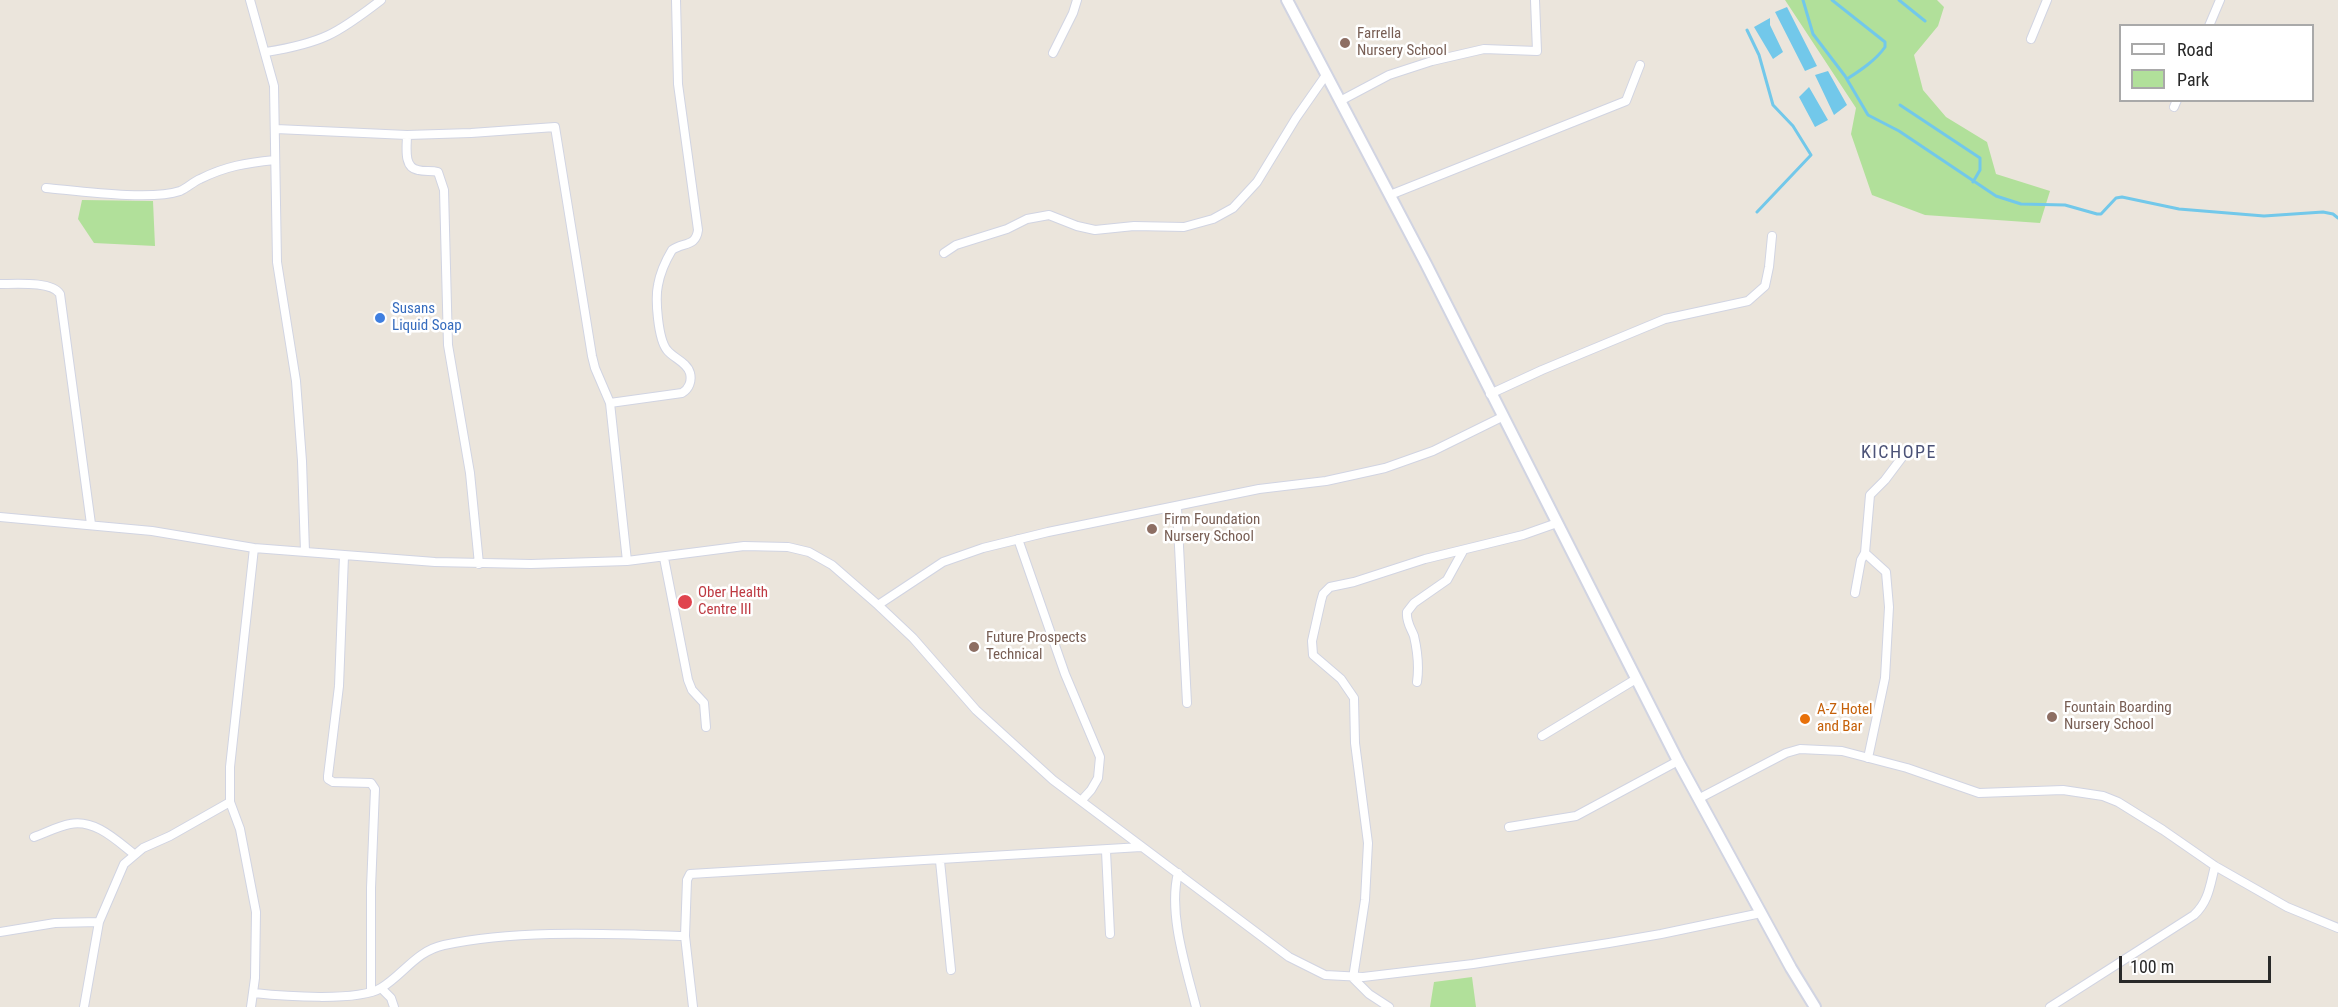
<!DOCTYPE html>
<style>
body{margin:0}
#map{position:relative;width:2338px;height:1007px;overflow:hidden;background:#ebe5dc;font-family:"Roboto Condensed",sans-serif}
canvas{display:block}
.legend{position:absolute;left:2119px;top:24px;width:195px;height:78px;box-sizing:border-box;background:#fff;border:2px solid #a9a9a9;margin:0;padding:8px 10px;list-style:none;font-size:18px;color:#292929}
.legend li{display:flex;align-items:center;gap:12px;height:30px}
.legend b{width:30px;border:2px solid #a9a9a9}
.scale{position:absolute;left:2119px;top:956px;width:152px;height:27px;box-sizing:border-box;border:3px solid #292929;border-top:0;padding-left:8px;font-size:18px;line-height:21px;white-space:nowrap;color:#292929;-webkit-text-stroke:4px #fff;paint-order:stroke}
</style>
<div id="map">
<canvas width="2338" height="1007"></canvas>
<ul class="legend">
<li><b style="height:8px;background:#fff"></b>Road</li>
<li><b style="height:16px;background:#b1e09a"></b>Park</li>
</ul>
<div class="scale">100 m</div>
</div>
<script>
const ctx = document.querySelector('canvas').getContext('2d');
ctx.lineJoin = 'round';
function paint(path, color) { ctx.fillStyle = color; ctx.fill(path, 'evenodd'); }
function strokePath(path, color, width, dash) { ctx.strokeStyle = color; ctx.lineWidth = width; ctx.lineCap = dash ? 'butt' : 'round'; ctx.setLineDash(dash || []); ctx.stroke(path); }
function label(font, color, halo, rows, align = 'center') {
  ctx.font = font + ' "Roboto Condensed",sans-serif'; ctx.lineWidth = 5; ctx.setLineDash([]); ctx.textBaseline = 'middle'; ctx.strokeStyle = halo; ctx.fillStyle = color; for (const [text, x, y, turn = 0] of rows) {
    ctx.save(); ctx.translate(x, y); ctx.rotate((+turn || 0) * Math.PI / 180); ctx.textAlign = isNaN(turn) ? turn : align; if (halo) ctx.strokeText(text, 0, 0); ctx.fillText(text, 0, 0); ctx.restore();
  }
}
const green = new Path2D(`
 M 1785,0 L 1937,0 L 1944,7 L 1938,26 L 1914,55 L 1923,90 L 1946,117 L 1987,142 L 1996,174 L 2050,191 L 2040,223 L 1925,215 L 1872,195 L 1851,134 L 1856,108 Z
 M 82,200 L 153,201 L 155,246 L 94,243 L 78,219 Z
 M 1472,977 L 1476,1007 L 1430,1007 L 1434,982 Z`);
const water = new Path2D(`
 M 1787,7 L 1817,66 L 1805,71 L 1775,12 Z
 M 1770,18 L 1770,25 L 1783,52 L 1773,59 L 1754,27 Z
 M 1828,71 L 1847,105 L 1834,115 L 1815,75 Z
 M 1809,87 L 1828,120 L 1815,127 L 1799,97 Z`);
const stream = new Path2D(`
 M 1803,0 L 1813,34 L 1845,76 L 1868,115 L 1899,131 L 1996,196 L 2021,204 L 2065,205 L 2097,214 L 2101,214 L 2116,198 L 2122,197 L 2179,209 L 2264,216 L 2323,212 L 2333,214 L 2338,218
 M 1832,0 L 1885,42 L 1885,47 C 1876,60 1861,70 1847,79
 M 1899,0 L 1925,21
 M 1747,30 L 1759,55 L 1773,105 L 1793,126 L 1811,155 L 1757,212
 M 1900,105 L 1980,158 L 1980,170 L 1973,182`);
const street = new Path2D(`
 M 250,0 L 274,86 L 277,262 L 296,381 L 302,461 L 305,552
 M 2209,26 L 2220,0
 M 2031,39 L 2047,0
 M 266,52 C 322,43 337,34 381,0
 M 1053,53 L 1073,13 L 1077,0
 M 1340,101 L 1389,75 L 1432,61 L 1484,49 L 1537,51 L 1535,0
 M 2174,107 L 2177,100
 M 276,129 L 407,135 L 471,133 L 555,127 L 592,356 L 595,368 L 610,403 L 627,561
 M 407,135 C 407,146 403,168 418,170 C 425,172 431,170 438,172 L 444,190 L 448,345 L 470,473 L 479,564
 M 46,188 C 79,191 151,201 180,191 C 187,188 193,182 200,179 C 226,166 246,163 275,160
 M 1390,195 L 1626,101 L 1640,65
 M 944,253 L 956,245 L 1007,229 L 1027,219 L 1049,215 L 1077,226 L 1095,230 L 1134,226 L 1184,227 L 1213,219 L 1233,208 L 1257,182 L 1296,118 L 1326,75
 M 0,284 C 15,284 52,281 60,294 L 91,524
 M 1490,394 L 1542,370 L 1665,319 L 1748,301 L 1765,286 L 1769,267 L 1772,236
 M 610,403 L 682,393 C 689,389 692,381 690,373 C 687,362 673,358 667,350 C 658,339 655,299 658,285 C 660,274 666,260 672,250 C 683,242 696,247 698,230 L 678,84 L 676,0
 M 1177,507 L 1187,703
 M 0,517 L 152,531 L 254,548 L 435,562 L 531,564 L 627,561 L 744,546 L 788,547 L 809,552 L 832,565 L 878,605 L 913,638 L 976,710 L 1053,780 L 1289,957 L 1325,975 L 1363,977 L 1473,964 L 1609,943 L 1661,934 L 1761,913
 M 1018,539 L 1065,674 L 1100,757 L 1098,778 L 1091,790 L 1081,801
 M 1865,553 L 1886,572 L 1889,607 L 1885,678 L 1868,758
 M 344,556 L 339,686 L 328,776 L 328,779 L 333,782 L 371,783 L 375,789 L 371,888 L 371,991
 M 664,558 L 688,680 L 692,690 L 704,703 L 706,727
 M 1855,593 L 1861,560 L 1865,553 L 1870,495 L 1885,480 L 1903,456
 M 878,605 L 943,562 L 983,548 L 1048,532 L 1259,489 L 1326,481 L 1385,468 L 1433,451 L 1502,417
 M 1417,682 C 1419,668 1417,649 1414,636 C 1411,628 1406,622 1407,612 L 1414,603 L 1447,580 L 1463,551
 M 1542,736 L 1636,679
 M 1698,799 L 1786,753 L 1800,749 L 1842,751 L 1907,768 L 1979,793 L 2063,790 L 2103,796 L 2118,802 L 2163,830 L 2215,866 L 2287,907 L 2338,928
 M 1509,827 L 1576,816 L 1678,761
 M 34,837 C 46,833 58,826 70,824 C 95,819 116,840 134,854
 M 1106,851 L 1110,934
 M 940,861 L 951,970
 M 1178,873 C 1168,914 1186,967 1196,1007
 M 0,932 L 55,923 L 99,922
 M 381,988 L 391,998 L 394,1007
 M 254,993 C 282,996 358,1002 381,988 C 404,974 416,951 444,945 C 520,929 608,934 685,936
 M 84,1007 L 99,922 L 124,864 L 143,848 L 170,836 L 230,802
 M 251,1007 L 255,978 L 256,912 L 240,829 L 230,802 L 230,767 L 254,548
 M 693,1007 L 685,936 L 687,880 L 690,874 L 1141,847
 M 1389,1007 L 1369,994 L 1353,978 L 1365,900 L 1368,843 L 1355,743 L 1354,698 L 1341,679 L 1313,655 L 1312,641 L 1321,601 L 1323,594 L 1330,587 L 1354,582 L 1425,559 L 1523,535 L 1557,523
 M 2050,1007 L 2194,915 C 2209,901 2210,885 2215,866`);
const secondary = new Path2D(`
 M 1287,0 L 1426,264 L 1678,761 L 1791,968 L 1815,1007`);
const markers = [
 [1345,43,6,"#8d6e63"],
 [380,318,6,"#3f7fe0"],
 [1152,529,6,"#8d6e63"],
 [685,602,8,"#e0444e"],
 [974,647,6,"#8d6e63"],
 [2052,717,6,"#8d6e63"],
 [1805,719,6,"#e8710a"]
];
const educationNames = [
 ["Farrella",1357,34],
 ["Nursery School",1357,51],
 ["Firm Foundation",1164,520],
 ["Nursery School",1164,537],
 ["Future Prospects",986,638],
 ["Technical",986,655],
 ["Fountain Boarding",2064,708],
 ["Nursery School",2064,725]
];
const shopNames = [
 ["Susans",392,309],
 ["Liquid Soap",392,326]
];
const healthNames = [
 ["Ober Health",698,593],
 ["Centre III",698,610]
];
const foodNames = [
 ["A-Z Hotel",1817,710],
 ["and Bar",1817,727]
];
const quarterNames = [
 ["KICHOPE",1899,453]
];
paint(green, '#b1e09a');
paint(water, '#72c8ea');
strokePath(stream, '#72c8ea', 3);
strokePath(street, '#d1d4e2', 10);
strokePath(secondary, '#d1d4e2', 14);
strokePath(street, '#fff', 8);
strokePath(secondary, '#fff', 10);
for (const [x, y, r, color] of markers) { const dot = new Path2D(); dot.arc(x, y, r, 0, 2 * Math.PI); ctx.fillStyle = color; ctx.fill(dot); strokePath(dot, '#fff', 2); }
label('15px', '#785e54', '#fff', educationNames, 'left');
label('15px', '#366cbe', '#fff', shopNames, 'left');
label('15px', '#be3a42', '#fff', healthNames, 'left');
label('15px', '#c56008', '#fff', foodNames, 'left');
ctx.letterSpacing = '1.5px';
label('18px', '#4c5378', '#fff', quarterNames);
ctx.letterSpacing = '0px';
</script>
